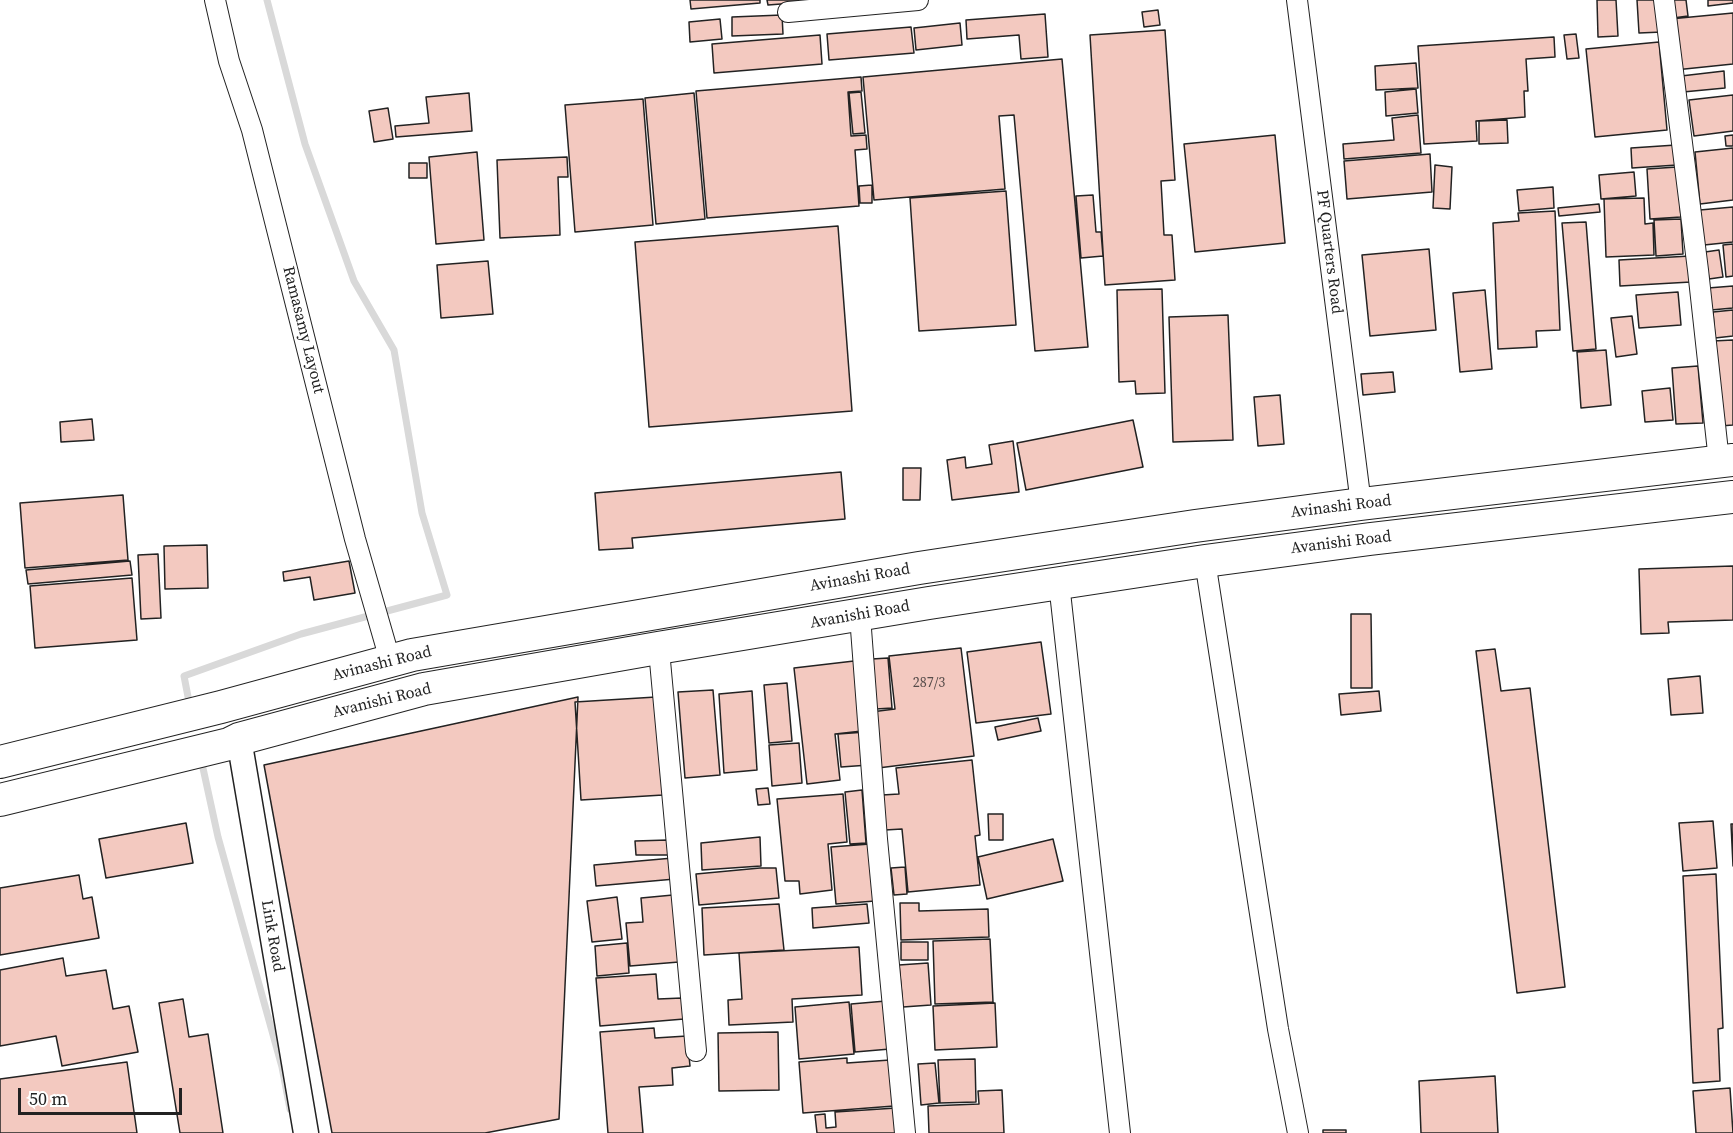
<!DOCTYPE html>
<style>
body{margin:0}
#map{position:relative;width:1733px;height:1133px;overflow:hidden;background:#fff;font-family:"Source Serif 4",serif}
canvas{display:block}
.scale{position:absolute;left:18px;top:1088px;width:164px;height:27px;box-sizing:border-box;border:3px solid #222;border-top:0;padding-left:8px;font-size:18px;line-height:21px;white-space:nowrap;color:#222;-webkit-text-stroke:4px #fff;paint-order:stroke}
</style>
<div id="map">
<canvas width="1733" height="1133"></canvas>
<div class="scale">50 m</div>
</div>
<script>
const ctx = document.querySelector('canvas').getContext('2d');
ctx.lineJoin = 'round';
function strokePath(path, color, width, dash) { ctx.strokeStyle = color; ctx.lineWidth = width; ctx.lineCap = dash ? 'butt' : 'round'; ctx.setLineDash(dash || []); ctx.stroke(path); }
function paint(path, color) { ctx.fillStyle = color; ctx.fill(path, 'evenodd'); }
function label(font, color, halo, rows, align = 'center') {
  ctx.font = font + ' "Source Serif 4",serif'; ctx.lineWidth = 4.5; ctx.setLineDash([]); ctx.textBaseline = 'middle'; ctx.strokeStyle = halo; ctx.fillStyle = color; for (const [text, x, y, turn = 0] of rows) {
    ctx.save(); ctx.translate(x, y); ctx.rotate((+turn || 0) * Math.PI / 180); ctx.textAlign = isNaN(turn) ? turn : align; if (halo) ctx.strokeText(text, 0, 0); ctx.fillText(text, 0, 0); ctx.restore();
  }
}
const stream = new Path2D(`
 M 190,707 L 184,676 L 301,634 L 447,595 L 422,513 L 394,350 L 354,281 L 305,144 L 267,0
 M 201,759 L 218,837 L 282,1067 L 290,1109`);
const building = new Path2D(`
 M 690,0 L 760,0 L 760,3 L 691,9 Z
 M 767,0 L 807,0 L 807,2 L 768,5 Z
 M 1597,0 L 1616,0 L 1618,36 L 1598,37 Z
 M 1637,0 L 1659,0 L 1662,32 L 1639,33 Z
 M 1671,0 L 1686,0 L 1688,16 L 1673,18 Z
 M 1708,0 L 1733,0 L 1733,3 L 1708,6 Z
 M 1158,10 L 1160,25 L 1144,27 L 1142,12 Z
 M 1733,13 L 1733,64 L 1675,70 L 1670,19 Z
 M 1045,14 L 1048,57 L 1021,59 L 1019,35 L 967,39 L 966,20 Z
 M 782,15 L 783,34 L 732,36 L 732,17 Z
 M 720,19 L 722,39 L 690,42 L 689,22 Z
 M 960,23 L 962,45 L 916,50 L 914,28 Z
 M 911,27 L 914,53 L 829,60 L 827,34 Z
 M 1165,30 L 1175,180 L 1161,181 L 1164,235 L 1172,235 L 1175,280 L 1105,285 L 1090,35 Z
 M 1576,34 L 1579,58 L 1567,59 L 1564,35 Z
 M 820,35 L 822,64 L 714,73 L 712,44 Z
 M 1554,37 L 1555,57 L 1526,59 L 1528,91 L 1524,91 L 1525,117 L 1476,121 L 1477,141 L 1424,144 L 1418,46 Z
 M 1659,42 L 1667,130 L 1595,137 L 1586,49 Z
 M 1062,59 L 1088,347 L 1035,351 L 1014,115 L 999,116 L 1005,189 L 874,200 L 863,77 Z
 M 1416,63 L 1418,88 L 1376,90 L 1375,66 Z
 M 1724,71 L 1725,88 L 1683,92 L 1681,76 Z
 M 861,77 L 862,91 L 848,92 L 851,136 L 866,135 L 867,149 L 855,150 L 859,206 L 707,218 L 696,91 Z
 M 1416,89 L 1418,113 L 1386,116 L 1385,92 Z
 M 861,92 L 865,133 L 853,134 L 849,93 Z
 M 469,93 L 472,131 L 396,137 L 395,126 L 429,123 L 426,97 Z
 M 694,93 L 705,219 L 656,224 L 645,98 Z
 M 1733,95 L 1733,131 L 1694,136 L 1689,100 Z
 M 643,99 L 653,225 L 575,232 L 565,105 Z
 M 388,108 L 393,139 L 374,142 L 369,111 Z
 M 1418,115 L 1421,153 L 1344,159 L 1343,144 L 1394,140 L 1392,118 Z
 M 1507,120 L 1508,143 L 1479,144 L 1479,121 Z
 M 1275,135 L 1285,243 L 1195,252 L 1184,144 Z
 M 1733,135 L 1733,146 L 1726,146 L 1725,136 Z
 M 1676,145 L 1677,165 L 1632,168 L 1631,148 Z
 M 1733,148 L 1733,200 L 1700,204 L 1695,152 Z
 M 477,152 L 484,240 L 436,244 L 429,157 Z
 M 1430,154 L 1432,192 L 1347,199 L 1344,161 Z
 M 567,157 L 568,177 L 558,177 L 560,235 L 500,238 L 497,160 Z
 M 409,163 L 427,163 L 427,178 L 409,178 Z
 M 1435,165 L 1452,167 L 1450,209 L 1433,208 Z
 M 1677,167 L 1681,217 L 1650,219 L 1647,169 Z
 M 1634,172 L 1636,196 L 1601,199 L 1599,175 Z
 M 872,185 L 872,203 L 860,203 L 859,186 Z
 M 1553,187 L 1554,208 L 1519,211 L 1517,190 Z
 M 1006,191 L 1016,325 L 919,331 L 910,198 Z
 M 1093,195 L 1096,232 L 1101,232 L 1103,256 L 1081,258 L 1076,196 Z
 M 1644,198 L 1645,224 L 1653,223 L 1654,255 L 1606,257 L 1604,199 Z
 M 1599,204 L 1600,212 L 1559,216 L 1558,208 Z
 M 1733,207 L 1733,242 L 1704,245 L 1700,210 Z
 M 1555,211 L 1560,330 L 1536,331 L 1537,347 L 1498,349 L 1493,223 L 1519,221 L 1518,213 Z
 M 1681,219 L 1683,254 L 1656,256 L 1654,220 Z
 M 1586,222 L 1596,349 L 1573,351 L 1562,223 Z
 M 838,226 L 852,411 L 649,427 L 635,242 Z
 M 1733,244 L 1733,276 L 1726,277 L 1723,245 Z
 M 1429,249 L 1436,330 L 1370,336 L 1362,255 Z
 M 1719,250 L 1723,277 L 1709,279 L 1705,252 Z
 M 1690,256 L 1691,282 L 1620,286 L 1619,260 Z
 M 488,261 L 493,314 L 441,318 L 437,265 Z
 M 1733,286 L 1733,308 L 1711,310 L 1708,288 Z
 M 1162,289 L 1165,393 L 1136,394 L 1135,381 L 1119,382 L 1117,290 Z
 M 1485,290 L 1492,369 L 1460,372 L 1453,293 Z
 M 1678,292 L 1681,325 L 1639,328 L 1636,295 Z
 M 1733,310 L 1733,336 L 1715,338 L 1713,312 Z
 M 1228,315 L 1233,440 L 1173,442 L 1169,317 Z
 M 1632,316 L 1637,354 L 1616,357 L 1611,318 Z
 M 1733,340 L 1733,425 L 1720,426 L 1713,341 Z
 M 1606,350 L 1611,405 L 1581,408 L 1577,352 Z
 M 1698,366 L 1703,423 L 1676,424 L 1672,368 Z
 M 1393,372 L 1395,392 L 1363,395 L 1361,374 Z
 M 1670,388 L 1673,420 L 1645,422 L 1642,391 Z
 M 1280,395 L 1284,444 L 1258,446 L 1254,397 Z
 M 92,419 L 94,440 L 61,442 L 60,422 Z
 M 1133,420 L 1143,467 L 1026,490 L 1017,443 Z
 M 1013,441 L 1019,492 L 952,500 L 947,460 L 965,457 L 966,468 L 992,464 L 989,445 Z
 M 903,468 L 921,468 L 920,500 L 903,500 Z
 M 841,472 L 845,519 L 632,538 L 633,548 L 599,550 L 595,493 Z
 M 123,495 L 128,560 L 25,568 L 20,503 Z
 M 207,545 L 208,588 L 165,589 L 164,546 Z
 M 158,554 L 161,618 L 141,619 L 138,555 Z
 M 130,561 L 132,575 L 28,584 L 26,570 Z
 M 349,561 L 355,593 L 314,600 L 310,577 L 284,581 L 283,572 Z
 M 1733,566 L 1733,620 L 1668,622 L 1669,633 L 1641,634 L 1639,569 Z
 M 132,578 L 137,640 L 35,648 L 30,586 Z
 M 1351,614 L 1371,614 L 1372,688 L 1351,688 Z
 M 1041,642 L 1051,714 L 976,723 L 967,652 Z
 M 961,648 L 974,756 L 878,768 L 871,712 L 895,709 L 889,656 Z
 M 1495,649 L 1501,691 L 1530,688 L 1565,987 L 1517,993 L 1476,651 Z
 M 888,658 L 892,708 L 876,709 L 872,659 Z
 M 854,661 L 862,731 L 835,734 L 840,780 L 807,784 L 794,668 Z
 M 1700,676 L 1703,713 L 1671,715 L 1668,679 Z
 M 787,683 L 792,741 L 769,743 L 764,685 Z
 M 713,690 L 720,775 L 685,778 L 678,692 Z
 M 752,691 L 757,770 L 724,773 L 719,694 Z
 M 1379,691 L 1381,711 L 1341,715 L 1339,694 Z
 M 578,697 L 559,1119 L 485,1133 L 332,1133 L 264,765 Z
 M 656,697 L 663,795 L 581,800 L 575,702 Z
 M 1038,718 L 1041,731 L 998,740 L 995,727 Z
 M 866,732 L 869,765 L 841,767 L 838,734 Z
 M 799,743 L 802,783 L 772,786 L 769,745 Z
 M 972,760 L 980,835 L 975,836 L 980,885 L 908,892 L 902,829 L 885,830 L 882,795 L 899,794 L 896,768 Z
 M 768,788 L 770,804 L 758,805 L 756,789 Z
 M 862,790 L 866,843 L 850,844 L 845,792 Z
 M 843,794 L 847,842 L 828,844 L 832,890 L 800,894 L 799,881 L 785,881 L 777,799 Z
 M 988,814 L 1003,814 L 1003,840 L 989,840 Z
 M 1713,821 L 1717,868 L 1683,871 L 1679,823 Z
 M 186,823 L 193,863 L 106,878 L 99,839 Z
 M 1731,824 L 1733,824 L 1733,866 Z
 M 760,837 L 761,866 L 702,870 L 701,843 Z
 M 1053,839 L 1063,881 L 987,899 L 978,857 Z
 M 668,840 L 668,855 L 636,855 L 635,841 Z
 M 870,844 L 875,901 L 836,904 L 831,847 Z
 M 673,858 L 675,879 L 596,886 L 594,865 Z
 M 905,867 L 907,894 L 894,895 L 891,868 Z
 M 760,868 L 776,868 L 779,898 L 699,905 L 696,874 Z
 M 1716,874 L 1723,1028 L 1718,1029 L 1720,1081 L 1693,1083 L 1683,876 Z
 M 79,875 L 83,899 L 92,897 L 99,938 L 0,955 L 0,888 Z
 M 673,895 L 679,962 L 630,966 L 626,923 L 643,922 L 641,898 Z
 M 617,897 L 622,939 L 592,942 L 587,901 Z
 M 900,903 L 919,903 L 919,911 L 988,909 L 989,937 L 901,940 Z
 M 779,904 L 784,950 L 704,955 L 702,908 Z
 M 867,904 L 869,923 L 813,928 L 812,908 Z
 M 990,939 L 993,1002 L 935,1004 L 933,941 Z
 M 901,942 L 928,942 L 928,960 L 901,960 Z
 M 627,943 L 629,973 L 597,976 L 595,946 Z
 M 859,947 L 862,995 L 792,999 L 793,1022 L 729,1025 L 728,1000 L 742,999 L 739,953 Z
 M 63,958 L 66,976 L 106,970 L 113,1009 L 129,1006 L 138,1052 L 62,1066 L 56,1036 L 0,1046 L 0,970 Z
 M 928,963 L 931,1005 L 903,1007 L 899,965 Z
 M 656,974 L 658,999 L 682,998 L 684,1019 L 600,1026 L 596,978 Z
 M 183,999 L 189,1037 L 208,1034 L 223,1133 L 180,1133 L 159,1003 Z
 M 886,1001 L 890,1049 L 855,1052 L 851,1004 Z
 M 849,1002 L 854,1054 L 799,1059 L 795,1007 Z
 M 995,1003 L 997,1047 L 935,1050 L 933,1006 Z
 M 654,1028 L 655,1038 L 687,1036 L 690,1066 L 672,1068 L 673,1085 L 639,1087 L 643,1133 L 608,1133 L 600,1032 Z
 M 778,1032 L 779,1090 L 719,1091 L 718,1033 Z
 M 847,1058 L 847,1063 L 890,1060 L 894,1106 L 803,1113 L 799,1062 Z
 M 975,1059 L 976,1102 L 940,1103 L 938,1060 Z
 M 127,1062 L 137,1133 L 0,1133 L 0,1079 Z
 M 935,1063 L 939,1103 L 921,1105 L 918,1064 Z
 M 1495,1076 L 1498,1133 L 1421,1133 L 1419,1081 Z
 M 1730,1088 L 1733,1133 L 1696,1133 L 1693,1091 Z
 M 1002,1090 L 1004,1133 L 929,1133 L 928,1106 L 979,1104 L 978,1091 Z
 M 896,1108 L 898,1133 L 817,1133 L 815,1115 L 825,1114 L 826,1128 L 836,1127 L 835,1112 Z
 M 1323,1130 L 1346,1130 L 1346,1133 L 1323,1133 Z`);
const minor = new Path2D(`
 M 215,0 L 229,61 L 252,130 L 355,539 L 390,660
 M 1297,0 L 1361,504
 M 1664,0 L 1698,270 L 1719,461
 M 788,12 L 918,0
 M 1205,561 L 1278,1029 L 1298,1133
 M 1059,583 L 1120,1133
 M 860,616 L 877,839 L 905,1133
 M 658,648 L 660,661 L 696,1051`);
const tertiary = new Path2D(`
 M 239,739 L 306,1133`);
const primary = new Path2D(`
 M 0,762 L 221,707 L 412,655 L 919,568 L 1195,526 L 1361,504 L 1733,460
 M 0,800 L 229,744 L 239,739 L 424,689 L 658,648 L 929,603 L 1205,561 L 1370,539 L 1733,497`);
const numberNames = [
 ["287/3",929,683]
];
const streetNames = [
 ["PF Quarters Road",1329,252,83],
 ["Ramasamy Layout",303,330,76],
 ["Avinashi Road",1341,507,-7],
 ["Avanishi Road",1341,543,-7],
 ["Avinashi Road",860,578,-10],
 ["Avanishi Road",860,615,-10],
 ["Avinashi Road",382,664,-14],
 ["Avanishi Road",382,701,-14],
 ["Link Road",272,936,80]
];
strokePath(stream, '#d9d9d9', 7);
paint(building, '#f3c9c0');
strokePath(building, '#222', 1.5);
strokePath(minor, '#222', 22);
strokePath(tertiary, '#222', 27);
strokePath(primary, '#222', 34);
strokePath(minor, '#fff', 20);
strokePath(tertiary, '#fff', 24);
strokePath(primary, '#fff', 32);
label('14px', '#564c4a', null, numberNames);
label('16px', '#222', '#fff', streetNames);
</script>
